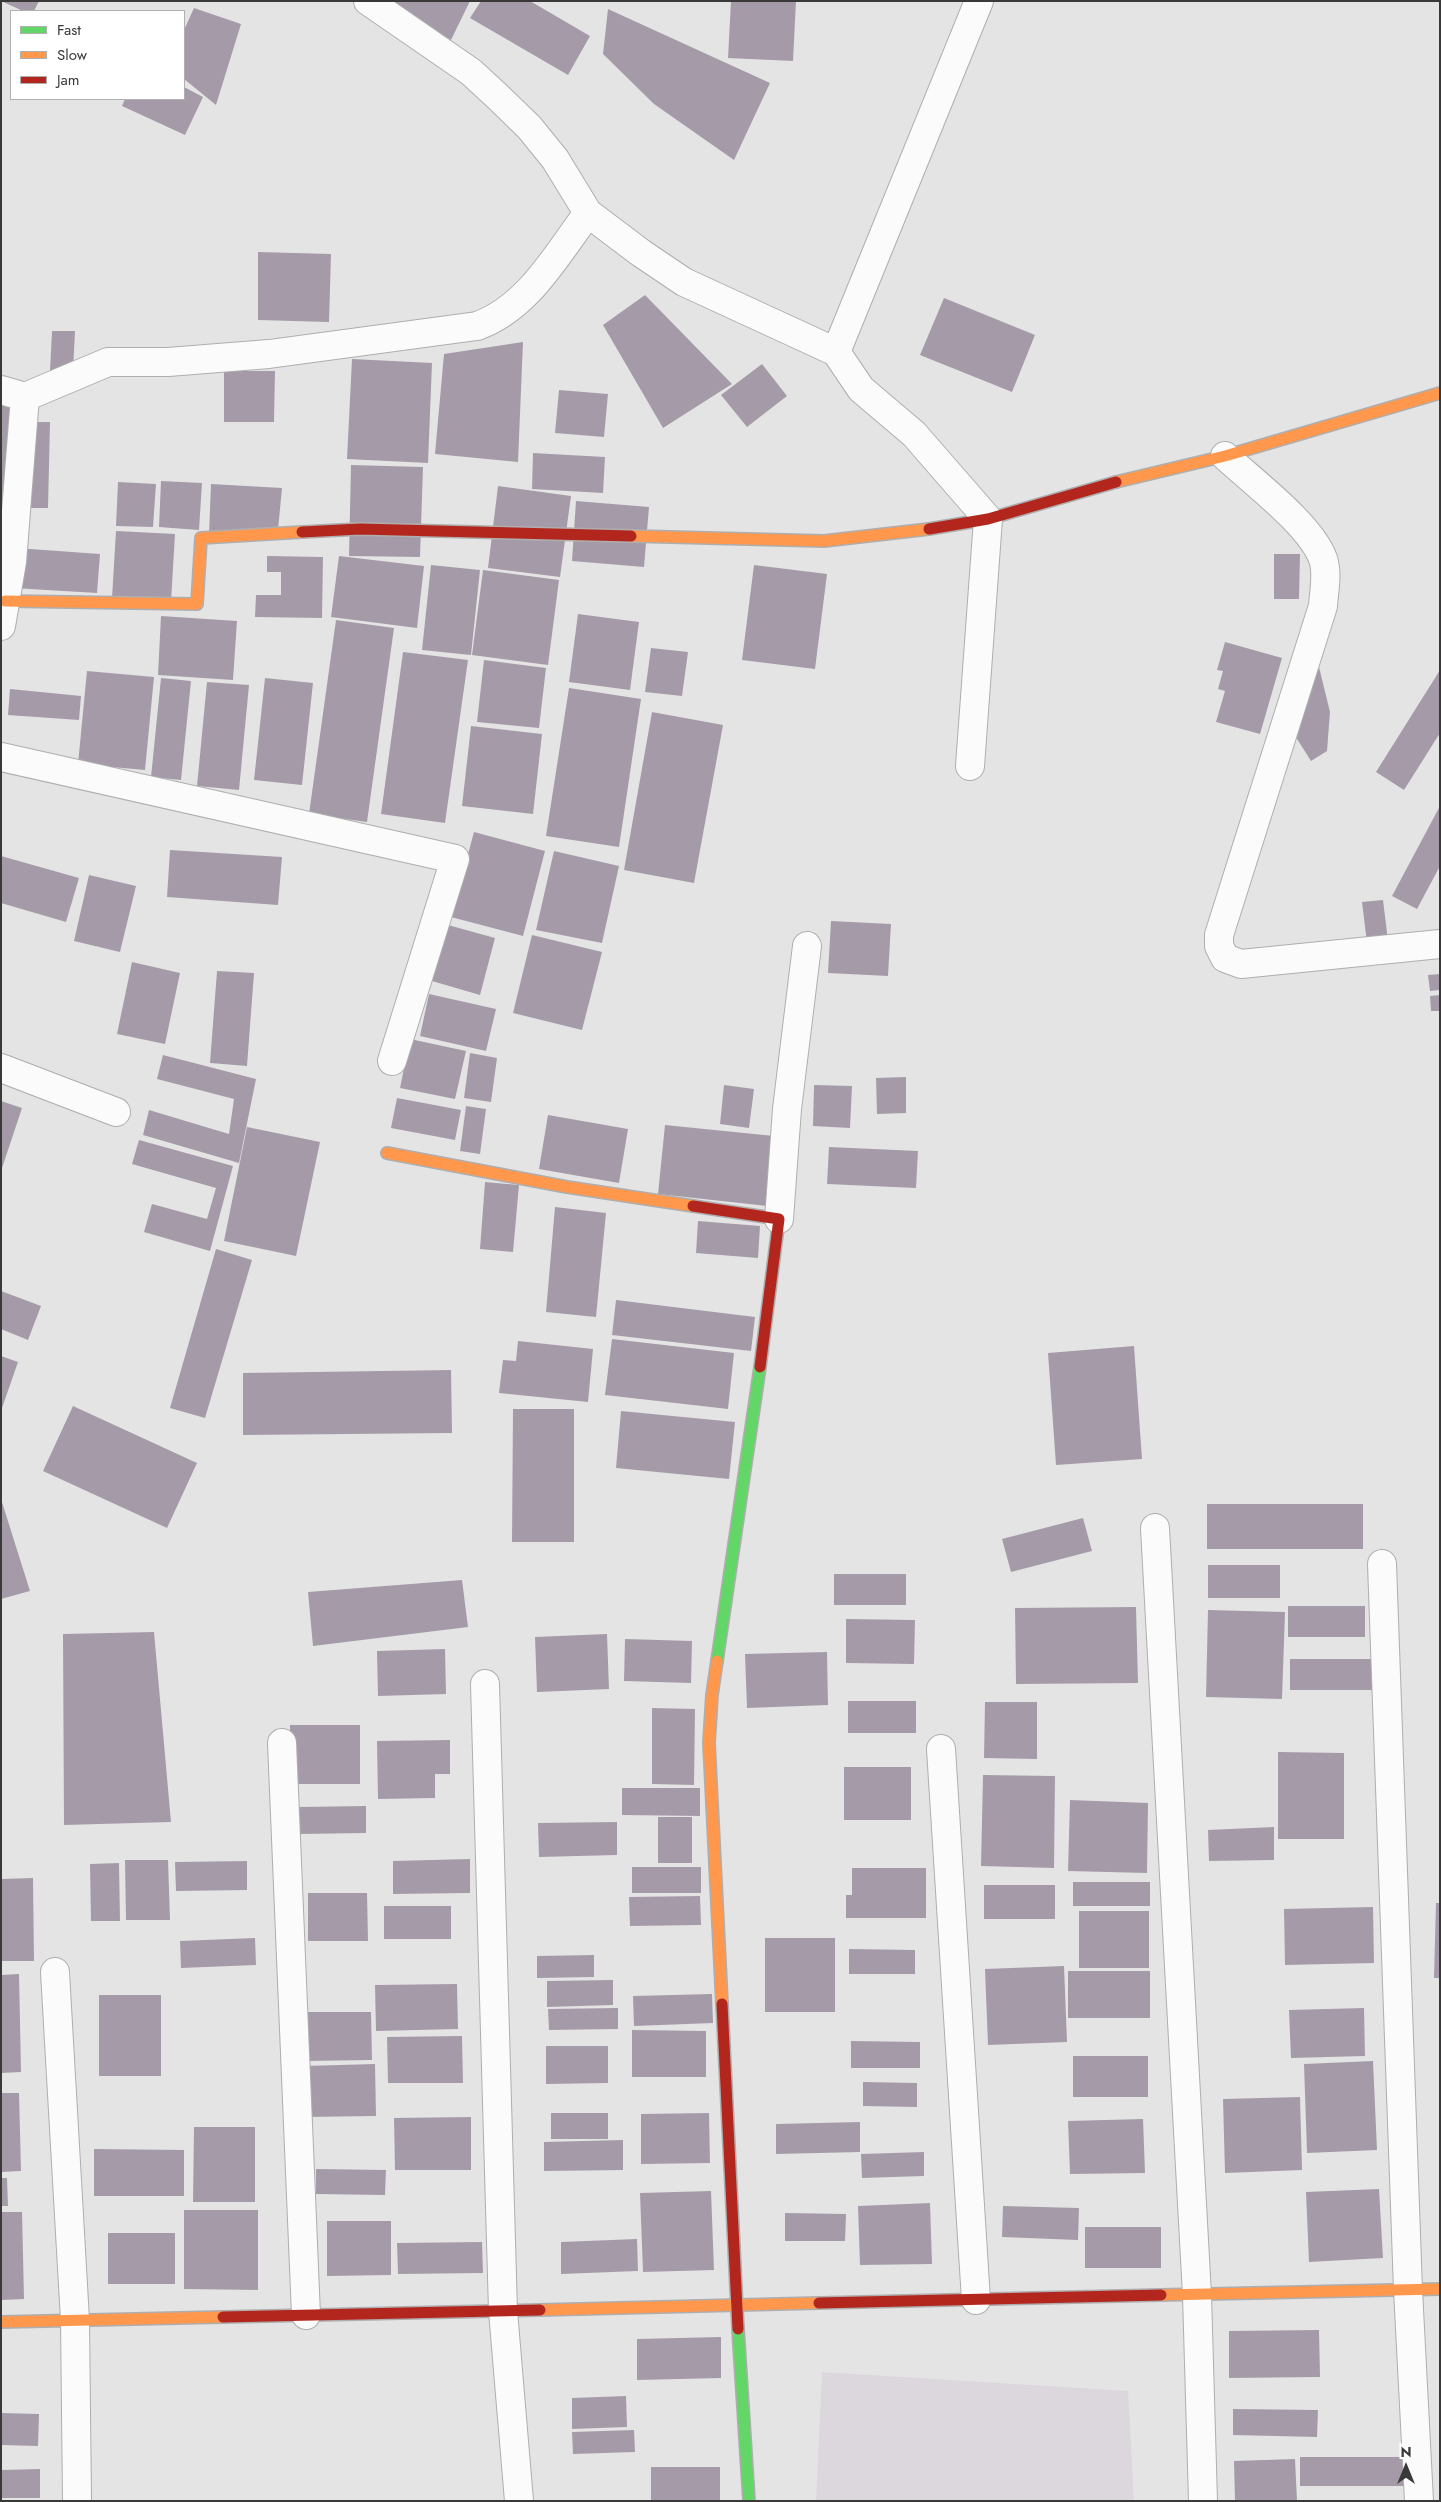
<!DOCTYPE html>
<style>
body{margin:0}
#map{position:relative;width:1441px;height:2502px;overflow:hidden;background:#e5e4e5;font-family:Jost,sans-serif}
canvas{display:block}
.frame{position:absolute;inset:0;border:2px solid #3a393a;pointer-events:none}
.legend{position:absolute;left:10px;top:10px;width:175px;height:90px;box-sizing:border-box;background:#fff;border:1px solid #b0b0b0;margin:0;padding:6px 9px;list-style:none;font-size:15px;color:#3a393a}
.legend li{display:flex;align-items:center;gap:10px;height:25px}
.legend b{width:25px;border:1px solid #b0b0b0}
.north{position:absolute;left:1381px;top:2442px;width:50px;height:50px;-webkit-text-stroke:4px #fff;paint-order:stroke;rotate:0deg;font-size:14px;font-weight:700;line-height:20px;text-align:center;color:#3a393a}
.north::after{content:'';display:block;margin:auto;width:18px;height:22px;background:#3a393a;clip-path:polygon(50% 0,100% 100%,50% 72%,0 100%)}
</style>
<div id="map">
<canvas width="1441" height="2502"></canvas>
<div class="frame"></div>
<ul class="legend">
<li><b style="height:6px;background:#63d668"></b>Fast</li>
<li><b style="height:6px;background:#ff974d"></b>Slow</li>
<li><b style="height:6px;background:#b3261e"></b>Jam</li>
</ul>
<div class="north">N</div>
</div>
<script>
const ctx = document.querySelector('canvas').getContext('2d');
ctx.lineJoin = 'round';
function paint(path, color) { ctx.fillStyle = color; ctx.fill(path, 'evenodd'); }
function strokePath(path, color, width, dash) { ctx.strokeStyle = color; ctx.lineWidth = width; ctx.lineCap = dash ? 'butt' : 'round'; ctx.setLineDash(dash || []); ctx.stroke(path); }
const built = new Path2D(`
 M 822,2372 L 1128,2391 L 1134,2501 L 816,2501 Z`);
const building = new Path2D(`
 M 1,1 L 39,1 L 34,11 L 23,11 Z
 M 385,1 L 470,1 L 451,40 L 383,5 Z
 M 481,1 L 530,1 L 590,36 L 568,75 L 470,18 Z
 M 731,1 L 796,1 L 793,61 L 728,58 Z
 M 194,8 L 241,24 L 216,105 L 184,79 L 184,30 Z
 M 608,9 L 770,83 L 734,160 L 654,104 L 603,54 Z
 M 184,87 L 203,97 L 185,135 L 122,106 L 125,99 L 184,99 Z
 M 258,252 L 331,254 L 329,322 L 258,320 Z
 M 645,295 L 732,384 L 663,428 L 603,325 Z
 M 944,298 L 1035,335 L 1012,392 L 920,355 Z
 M 52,331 L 75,331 L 73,372 L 50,371 Z
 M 523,342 L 518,462 L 435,454 L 444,354 Z
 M 352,359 L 432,363 L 428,463 L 347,459 Z
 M 762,364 L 787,396 L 747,427 L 721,395 Z
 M 224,371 L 275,371 L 274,422 L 224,422 Z
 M 559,390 L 608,394 L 604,437 L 555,433 Z
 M 1,398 L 13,399 L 7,500 L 1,499 Z
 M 25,422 L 50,422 L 48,508 L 24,508 Z
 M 533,453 L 605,457 L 603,493 L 532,489 Z
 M 351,465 L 423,467 L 420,557 L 349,556 Z
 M 161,481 L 202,483 L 199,530 L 159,527 Z
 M 118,482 L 156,484 L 153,527 L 116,526 Z
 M 211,484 L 282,488 L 278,530 L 209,535 Z
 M 498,486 L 571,496 L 560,577 L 488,568 Z
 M 576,501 L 649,507 L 644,567 L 572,561 Z
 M 116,531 L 175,534 L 171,602 L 112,598 Z
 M 16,548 L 100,554 L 97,593 L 13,588 Z
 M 1274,554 L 1300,554 L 1299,599 L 1274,599 Z
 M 267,556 L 323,557 L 322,618 L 255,617 L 256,595 L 281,595 L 281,572 L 267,572 Z
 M 339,556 L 424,566 L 417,628 L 331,617 Z
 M 431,565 L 480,570 L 471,655 L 422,650 Z
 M 754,565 L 827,574 L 815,669 L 742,660 Z
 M 483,570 L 559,580 L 548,665 L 472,655 Z
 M 578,614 L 639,622 L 630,690 L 569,682 Z
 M 161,616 L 237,621 L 233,680 L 158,675 Z
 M 336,620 L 394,628 L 367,822 L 309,814 Z
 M 1225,642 L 1282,658 L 1260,734 L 1216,722 L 1225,691 L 1218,689 L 1223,671 L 1217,670 Z
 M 651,648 L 688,652 L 682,696 L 645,692 Z
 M 403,652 L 468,660 L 445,823 L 381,814 Z
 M 484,660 L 546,668 L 539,728 L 477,722 Z
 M 1318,663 L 1330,712 L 1327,751 L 1311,761 L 1287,723 Z
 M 1440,670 L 1440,733 L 1404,790 L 1376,772 Z
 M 87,671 L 154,677 L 145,770 L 78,764 Z
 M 161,678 L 191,681 L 181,780 L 151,777 Z
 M 265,678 L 313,683 L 302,785 L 254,780 Z
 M 207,682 L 249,685 L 239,790 L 197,786 Z
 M 569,688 L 641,699 L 619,847 L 546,836 Z
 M 10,689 L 81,696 L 79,720 L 8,715 Z
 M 652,712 L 723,725 L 694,883 L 624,870 Z
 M 471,726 L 542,734 L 533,814 L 462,806 Z
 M 1440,806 L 1440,866 L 1417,909 L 1392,896 Z
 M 474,832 L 545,851 L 523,936 L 451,917 Z
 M 170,850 L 282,857 L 278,905 L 167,897 Z
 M 554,851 L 619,866 L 602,943 L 536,930 Z
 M 1,856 L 79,878 L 66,922 L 1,903 Z
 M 89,875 L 136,886 L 120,952 L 74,941 Z
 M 1383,900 L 1388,941 L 1367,943 L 1362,902 Z
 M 831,921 L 891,924 L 888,976 L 828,973 Z
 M 448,925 L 495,938 L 480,995 L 432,981 Z
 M 532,935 L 602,952 L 582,1030 L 513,1013 Z
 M 132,962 L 180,973 L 165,1044 L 117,1034 Z
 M 217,971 L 254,973 L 247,1066 L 210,1063 Z
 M 1440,974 L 1440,990 L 1430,991 L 1428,975 Z
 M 429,994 L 496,1009 L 486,1051 L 420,1036 Z
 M 1440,995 L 1440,1011 L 1431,1011 L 1430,996 Z
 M 410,1039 L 466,1051 L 455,1099 L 400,1088 Z
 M 470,1053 L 497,1058 L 491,1102 L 464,1098 Z
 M 163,1055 L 256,1079 L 239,1163 L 143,1135 L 149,1110 L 229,1134 L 234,1099 L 157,1079 Z
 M 906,1077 L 906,1113 L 877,1114 L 876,1078 Z
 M 724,1085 L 754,1089 L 749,1128 L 720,1124 Z
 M 814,1085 L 852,1086 L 850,1128 L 813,1126 Z
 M 397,1098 L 461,1110 L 455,1140 L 391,1128 Z
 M 1,1101 L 22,1108 L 2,1168 L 1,1168 Z
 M 466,1106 L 486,1109 L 480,1154 L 460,1151 Z
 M 548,1115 L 628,1129 L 619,1183 L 539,1169 Z
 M 665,1125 L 774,1136 L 767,1206 L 658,1194 Z
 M 247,1127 L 320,1142 L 296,1256 L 224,1241 Z
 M 139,1140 L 233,1166 L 210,1251 L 144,1232 L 152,1204 L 207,1219 L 216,1188 L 132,1164 Z
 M 829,1147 L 918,1151 L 916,1188 L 827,1184 Z
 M 485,1182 L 519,1185 L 513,1252 L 480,1249 Z
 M 555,1207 L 606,1213 L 596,1317 L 546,1312 Z
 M 698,1221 L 760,1226 L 758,1258 L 696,1253 Z
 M 216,1249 L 252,1260 L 205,1418 L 170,1408 Z
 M 1,1291 L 41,1306 L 28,1340 L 1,1329 Z
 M 616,1300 L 755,1317 L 751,1351 L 612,1335 Z
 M 612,1339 L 734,1353 L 728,1409 L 605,1395 Z
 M 518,1341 L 593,1349 L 588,1402 L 499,1393 L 503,1360 L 516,1361 Z
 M 1134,1346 L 1142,1459 L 1056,1465 L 1048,1353 Z
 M 1,1356 L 18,1362 L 2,1408 L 1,1408 Z
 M 451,1370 L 452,1433 L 243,1435 L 243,1373 Z
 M 73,1406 L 197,1463 L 167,1528 L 43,1471 Z
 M 513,1409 L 574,1409 L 574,1542 L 512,1542 Z
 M 621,1411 L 735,1422 L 729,1479 L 616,1468 Z
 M 1,1499 L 30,1591 L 1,1599 Z
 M 1207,1504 L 1363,1504 L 1363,1549 L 1207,1549 Z
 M 1083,1518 L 1092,1551 L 1011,1572 L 1002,1539 Z
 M 1208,1565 L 1280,1565 L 1280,1598 L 1208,1598 Z
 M 834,1574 L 906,1574 L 906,1605 L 834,1605 Z
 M 462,1580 L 468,1627 L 313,1646 L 308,1592 Z
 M 1288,1606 L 1365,1606 L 1365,1637 L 1288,1637 Z
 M 1136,1607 L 1138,1683 L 1016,1684 L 1015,1608 Z
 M 1208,1610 L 1285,1612 L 1282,1699 L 1206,1697 Z
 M 846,1619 L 915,1620 L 914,1664 L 846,1663 Z
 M 154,1632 L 171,1822 L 64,1825 L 63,1634 Z
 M 607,1634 L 609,1689 L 537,1692 L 535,1637 Z
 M 625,1639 L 692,1641 L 691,1683 L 624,1681 Z
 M 445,1649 L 446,1694 L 378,1696 L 377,1651 Z
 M 827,1652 L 828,1705 L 747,1708 L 745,1654 Z
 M 1290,1659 L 1374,1659 L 1374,1690 L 1290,1690 Z
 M 848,1701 L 916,1701 L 916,1733 L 848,1733 Z
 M 985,1702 L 1037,1702 L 1037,1759 L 984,1758 Z
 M 652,1708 L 695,1709 L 694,1785 L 652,1784 Z
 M 290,1725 L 360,1725 L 360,1784 L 290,1784 Z
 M 450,1740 L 450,1774 L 435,1774 L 435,1798 L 378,1799 L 377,1741 Z
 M 1278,1752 L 1344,1753 L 1344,1839 L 1278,1839 Z
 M 844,1767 L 911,1767 L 911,1820 L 844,1820 Z
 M 983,1775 L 1055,1776 L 1054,1868 L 981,1866 Z
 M 622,1788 L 700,1788 L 700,1816 L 622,1815 Z
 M 1070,1800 L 1148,1803 L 1147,1873 L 1068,1871 Z
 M 366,1806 L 366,1833 L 299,1834 L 299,1807 Z
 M 658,1817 L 692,1817 L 692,1863 L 658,1863 Z
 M 617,1822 L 617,1855 L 539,1857 L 538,1823 Z
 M 1274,1827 L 1274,1860 L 1209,1861 L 1208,1830 Z
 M 470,1859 L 470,1893 L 393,1894 L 393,1861 Z
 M 125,1860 L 168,1860 L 170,1920 L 126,1920 Z
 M 247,1861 L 247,1890 L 176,1891 L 175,1862 Z
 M 119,1863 L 120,1921 L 91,1921 L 90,1864 Z
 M 632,1867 L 701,1867 L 701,1893 L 632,1893 Z
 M 852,1868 L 926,1868 L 926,1918 L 846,1918 L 846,1895 L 852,1895 Z
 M 33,1878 L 34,1961 L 1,1961 L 1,1879 Z
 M 1073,1882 L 1150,1882 L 1150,1906 L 1073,1906 Z
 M 984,1885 L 1055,1885 L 1055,1919 L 984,1919 Z
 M 308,1893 L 367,1893 L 368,1941 L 308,1941 Z
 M 700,1896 L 701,1925 L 630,1926 L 629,1897 Z
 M 1436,1903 L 1440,1903 L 1440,1978 L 1434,1978 Z
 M 384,1906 L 451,1906 L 451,1939 L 384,1939 Z
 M 1373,1907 L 1374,1963 L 1285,1965 L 1284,1909 Z
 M 1079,1911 L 1149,1911 L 1149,1968 L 1079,1968 Z
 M 255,1938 L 256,1965 L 181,1968 L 180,1941 Z
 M 765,1938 L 835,1938 L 835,2012 L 765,2012 Z
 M 849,1949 L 915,1950 L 915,1974 L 849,1974 Z
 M 594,1955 L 594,1977 L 537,1978 L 537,1956 Z
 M 1064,1966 L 1067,2042 L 988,2045 L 985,1969 Z
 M 1068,1971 L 1150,1971 L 1150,2018 L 1068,2018 Z
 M 19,1974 L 21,2072 L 1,2073 L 1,1975 Z
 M 613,1980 L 613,2005 L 547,2007 L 547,1981 Z
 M 457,1984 L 458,2029 L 376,2031 L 375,1985 Z
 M 712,1994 L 713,2023 L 634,2026 L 633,1996 Z
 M 99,1995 L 161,1995 L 161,2076 L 99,2076 Z
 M 618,2008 L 618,2029 L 549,2030 L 548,2009 Z
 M 1364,2008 L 1365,2056 L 1291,2058 L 1289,2010 Z
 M 305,2012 L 371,2012 L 372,2060 L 306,2061 Z
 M 632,2030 L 706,2031 L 706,2077 L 632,2077 Z
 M 462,2036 L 463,2083 L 388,2083 L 387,2037 Z
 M 851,2041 L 920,2042 L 920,2068 L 851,2068 Z
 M 546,2046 L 608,2046 L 608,2083 L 546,2084 Z
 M 1073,2056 L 1148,2056 L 1148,2097 L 1073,2097 Z
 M 1373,2061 L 1377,2150 L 1307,2153 L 1304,2064 Z
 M 375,2064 L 376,2116 L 305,2117 L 304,2066 Z
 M 863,2082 L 917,2083 L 917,2107 L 863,2106 Z
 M 1,2093 L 19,2093 L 21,2171 L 1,2172 Z
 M 1300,2097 L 1302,2170 L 1225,2173 L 1223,2099 Z
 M 551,2113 L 608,2113 L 608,2139 L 551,2139 Z
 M 709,2113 L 710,2163 L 641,2164 L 641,2114 Z
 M 471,2117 L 471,2170 L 395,2170 L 394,2118 Z
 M 1143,2119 L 1145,2173 L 1070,2174 L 1068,2121 Z
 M 860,2122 L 860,2152 L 776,2154 L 776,2124 Z
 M 194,2127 L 255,2127 L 255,2202 L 193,2202 Z
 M 623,2140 L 623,2170 L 544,2171 L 544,2142 Z
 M 94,2149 L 184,2150 L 184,2196 L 94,2196 Z
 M 924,2152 L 924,2176 L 862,2178 L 861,2154 Z
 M 316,2169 L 386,2170 L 385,2195 L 316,2194 Z
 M 1,2178 L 7,2178 L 8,2206 L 1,2206 Z
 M 1379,2189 L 1383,2258 L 1309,2262 L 1306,2192 Z
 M 711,2191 L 714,2270 L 643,2272 L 640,2193 Z
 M 930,2203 L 932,2264 L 860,2265 L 858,2206 Z
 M 1003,2206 L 1079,2208 L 1078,2240 L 1002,2237 Z
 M 184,2210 L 258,2210 L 258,2290 L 184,2289 Z
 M 1,2212 L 22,2212 L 24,2299 L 1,2300 Z
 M 785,2213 L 846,2214 L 845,2241 L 785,2241 Z
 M 327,2221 L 391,2221 L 391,2275 L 327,2276 Z
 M 1085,2227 L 1161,2227 L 1161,2268 L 1085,2268 Z
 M 108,2233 L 175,2233 L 175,2284 L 108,2284 Z
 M 637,2239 L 638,2271 L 561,2274 L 561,2242 Z
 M 482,2242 L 483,2273 L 398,2274 L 397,2243 Z
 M 1319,2330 L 1320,2377 L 1229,2378 L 1229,2331 Z
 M 721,2337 L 721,2378 L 637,2380 L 637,2339 Z
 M 626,2396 L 627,2427 L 572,2429 L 572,2398 Z
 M 1233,2409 L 1318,2410 L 1317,2437 L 1233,2435 Z
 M 1,2413 L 39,2414 L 38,2446 L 1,2445 Z
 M 634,2430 L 635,2452 L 573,2454 L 572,2432 Z
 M 1300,2457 L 1415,2457 L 1415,2486 L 1300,2486 Z
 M 1295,2459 L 1297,2501 L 1235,2501 L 1234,2461 Z
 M 651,2467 L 720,2467 L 720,2501 L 651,2501 Z
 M 40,2469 L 40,2498 L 1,2498 L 1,2470 Z`);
const street = new Path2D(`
 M 368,1 L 471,72 L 497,96 L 529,127 L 555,159 L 588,213 L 641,253 L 684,282 L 836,352
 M 1,390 L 25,397 L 108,362 L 168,362 L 269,354 L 477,326 C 528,308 557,254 588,213
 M 1225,456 C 1252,481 1311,525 1323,559 C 1328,573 1324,591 1323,606 L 1219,935 L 1219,946 L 1225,958 L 1241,964 L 1440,944
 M 1,626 L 12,562 L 25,397
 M 1,757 L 455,859 L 392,1061
 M 970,766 L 988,519 L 914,434 L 861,389 L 836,352 L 979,1
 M 1,1068 L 116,1112
 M 779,1219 L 787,1109 L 807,946
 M 1155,1528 L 1197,2295 L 1203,2501
 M 1382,1564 L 1408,2290 L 1419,2501
 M 485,1684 L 503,2311 L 519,2501
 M 282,1743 L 306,2315
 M 941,1749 L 976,2300
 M 55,1972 L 75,2320 L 77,2501`);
const fast = new Path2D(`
 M 717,1661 L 760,1367
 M 738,2329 L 749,2501`);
const slow = new Path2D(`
 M 1116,482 L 1225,456 L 1440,393
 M 631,536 L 824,541 L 929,529
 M 5,601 L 197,604 L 201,538 L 302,532
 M 387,1153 L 567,1187 L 693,1206
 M 717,1661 L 712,1695 L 709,1743 L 722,2004
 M 1161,2295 L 1440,2289
 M 540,2310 L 819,2303
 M 1,2322 L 223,2317`);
const jam = new Path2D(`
 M 929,529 L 988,519 L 1116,482
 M 302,532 L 360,529 L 631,536
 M 693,1206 L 779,1219 L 760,1367
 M 722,2004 L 738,2329
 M 819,2303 L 1161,2295
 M 223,2317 L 540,2310`);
paint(built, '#dcd7dd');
paint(building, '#a59ba8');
strokePath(street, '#afaeaf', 30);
strokePath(fast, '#afaeaf', 14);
strokePath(slow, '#afaeaf', 14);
strokePath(jam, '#afaeaf', 14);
strokePath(street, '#fbfbfb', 28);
strokePath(fast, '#63d668', 11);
strokePath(slow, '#ff974d', 11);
strokePath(jam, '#b3261e', 11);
</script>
